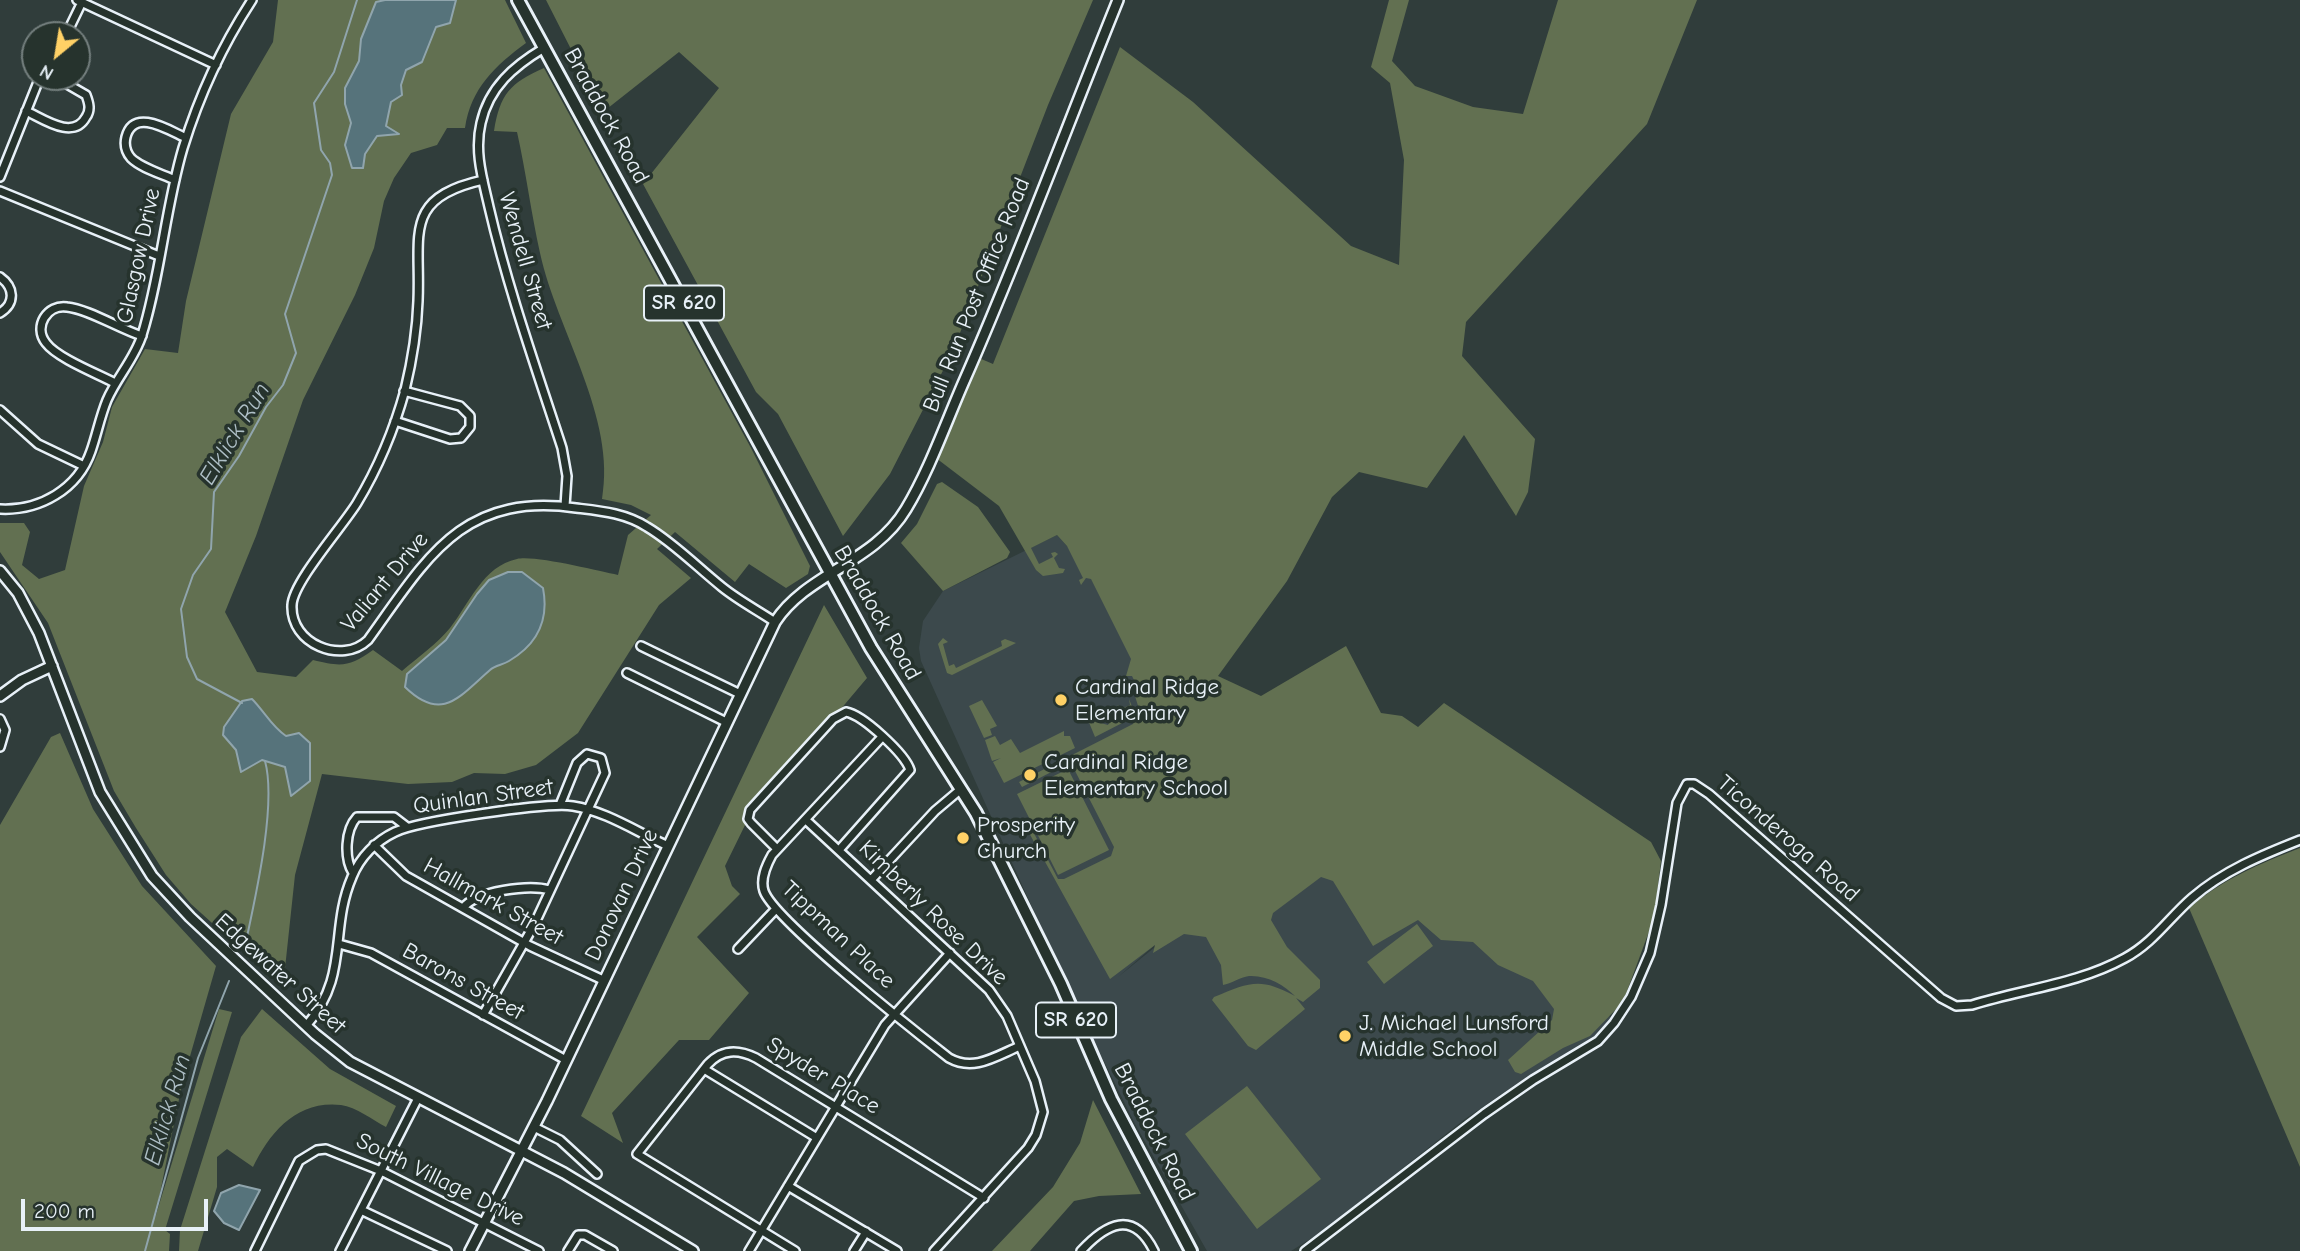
<!DOCTYPE html>
<style>
body{margin:0}
#map{position:relative;width:2300px;height:1251px;overflow:hidden;background:#303d3b;font-family:"Comic Neue",sans-serif}
canvas{display:block}
.north{position:absolute;left:21px;top:21px;width:70px;height:70px;box-sizing:border-box;background:#26332d;border:2px solid #747f7e;border-radius:50%;rotate:210deg;font-size:19px;font-weight:700;line-height:28px;text-align:center;color:#e8f1f8}
.north::after{content:'';display:block;margin:auto;width:24px;height:32px;background:#ffd166;clip-path:polygon(50% 0,100% 100%,50% 72%,0 100%)}
.scale{position:absolute;left:21px;top:1199px;width:187px;height:32px;box-sizing:border-box;border:4px solid #e8f1f8;border-top:0;padding-left:9px;font-size:21px;line-height:24px;white-space:nowrap;color:#e8f1f8;-webkit-text-stroke:5px #26332d;paint-order:stroke}
</style>
<div id="map">
<canvas width="2300" height="1251"></canvas>
<div class="north">N</div>
<div class="scale">200 m</div>
</div>
<script>
const ctx = document.querySelector('canvas').getContext('2d');
ctx.lineJoin = 'round';
function paint(path, color) { ctx.fillStyle = color; ctx.fill(path, 'evenodd'); }
function strokePath(path, color, width, dash) { ctx.strokeStyle = color; ctx.lineWidth = width; ctx.lineCap = dash ? 'butt' : 'round'; ctx.setLineDash(dash || []); ctx.stroke(path); }
function label(font, color, halo, rows, align = 'center') {
  ctx.font = font + ' "Comic Neue",sans-serif'; ctx.lineWidth = 7; ctx.setLineDash([]); ctx.textBaseline = 'middle'; ctx.strokeStyle = halo; ctx.fillStyle = color; for (const [text, x, y, turn = 0] of rows) {
    ctx.save(); ctx.translate(x, y); ctx.rotate((+turn || 0) * Math.PI / 180); ctx.textAlign = isNaN(turn) ? turn : align; if (halo) ctx.strokeText(text, 0, 0); ctx.fillText(text, 0, 0); ctx.restore();
  }
}
const built = new Path2D(`
 M 1057,535 L 1078,558 L 1150,671 L 1172,930 L 1118,977 L 1301,829 L 1614,1019 L 1592,1042 L 1521,1081 L 1465,1119 L 1323,1231 L 1291,1251 L 1207,1251 L 1135,1124 L 1078,1009 L 921,661 L 919,648 L 923,621 L 943,591 Z`);
const green = new Path2D(`
 M 278,0 L 505,0 L 526,43 C 495,66 471,88 465,128 L 447,128 L 437,145 L 411,153 L 394,178 L 384,201 L 374,248 L 355,295 L 303,400 L 256,536 L 225,612 L 257,672 L 296,677 L 313,660 C 341,667 350,667 373,650 L 402,671 C 418,657 437,644 450,628 C 469,604 483,566 517,559 C 535,555 598,571 618,575 L 628,535 L 651,515 L 631,505 L 602,499 C 617,418 557,331 540,253 C 531,213 526,172 517,132 L 494,131 C 500,94 510,83 544,68 L 751,448 L 810,566 L 808,574 L 786,588 L 749,564 L 735,582 L 675,532 L 657,549 L 691,578 L 659,605 L 578,733 L 536,765 L 505,774 L 474,773 L 452,782 L 408,784 L 322,774 L 295,875 L 283,987 L 191,904 L 166,875 L 136,828 L 114,791 L 48,623 L 0,552 L 0,523 L 24,523 L 30,532 L 22,565 L 39,579 L 65,570 L 84,486 L 103,442 L 112,407 L 145,349 L 178,353 L 186,301 L 231,114 L 273,42 Z
 M 546,0 L 1093,0 L 1048,105 L 953,351 L 890,474 L 843,536 L 778,414 L 756,392 L 643,184 L 719,88 L 679,52 L 603,112 Z
 M 1389,0 L 1409,0 L 1392,61 L 1415,86 L 1473,107 L 1523,114 L 1558,0 L 1697,0 L 1647,124 L 1466,322 L 1462,356 L 1535,439 L 1528,492 L 1516,516 L 1464,435 L 1427,488 L 1359,472 L 1332,497 L 1287,581 L 1218,676 L 1261,696 L 1346,646 L 1381,713 L 1402,716 L 1418,727 L 1444,703 L 1651,842 L 1661,861 L 1654,918 L 1623,1002 L 1590,1036 L 1563,1048 L 1521,1074 L 1515,1072 L 1508,1060 L 1552,1020 L 1554,1009 L 1533,981 L 1498,965 L 1473,942 L 1441,940 L 1418,920 L 1373,946 L 1333,881 L 1321,877 L 1273,913 L 1271,920 L 1287,947 L 1320,980 L 1320,988 L 1303,1002 L 1296,998 L 1305,1009 L 1256,1050 L 1248,1046 L 1212,1000 L 1214,997 C 1250,982 1260,977 1295,996 C 1284,985 1267,975 1249,976 C 1240,977 1231,984 1223,985 L 1221,965 L 1206,937 L 1184,934 L 1153,953 L 1155,945 L 1110,979 L 1023,822 L 1027,820 L 1058,879 L 1064,879 L 1111,856 L 1114,847 L 1072,765 L 1065,765 L 1022,787 L 1019,782 L 1133,724 L 1139,709 L 1135,696 L 1140,692 L 1132,676 L 1126,676 L 1131,659 L 1091,579 L 1086,578 L 1081,585 L 1079,580 L 1083,578 L 1067,546 L 1057,535 L 1031,548 L 1039,564 L 1053,557 L 1051,553 L 1055,552 L 1058,554 L 1054,558 L 1059,568 L 1065,569 L 1063,573 L 1043,576 L 1036,570 L 999,506 L 936,458 L 979,358 L 993,364 L 1120,47 L 1193,102 L 1351,246 L 1399,265 L 1404,160 L 1390,83 L 1371,67 Z
 M 942,482 L 978,507 L 1010,552 L 1007,558 L 943,591 L 901,543 L 917,524 L 937,484 Z
 M 824,605 L 867,678 L 748,819 L 725,866 L 732,886 L 740,894 L 697,937 L 749,993 L 709,1040 L 679,1040 L 612,1113 L 623,1143 L 581,1116 Z
 M 943,638 L 948,642 L 943,644 L 949,666 L 954,664 L 956,668 L 1002,646 L 1001,641 L 1005,639 L 1016,643 L 952,675 L 947,673 L 938,644 Z
 M 1129,699 L 1133,709 L 1128,720 L 1095,737 L 1088,720 L 1091,719 L 1094,724 L 1094,718 L 1099,716 L 1097,722 L 1108,725 L 1118,705 L 1121,709 L 1130,705 Z
 M 982,700 L 997,726 L 990,729 L 992,735 L 984,738 L 969,706 Z
 M 1064,731 L 1064,736 L 1070,736 L 1075,748 L 1004,783 L 993,762 L 1001,758 L 992,761 L 985,740 L 995,736 L 1000,745 L 1011,739 L 1020,753 Z
 M 60,733 L 93,809 L 142,886 L 216,966 L 182,1084 L 155,1218 L 219,1009 L 232,1012 L 165,1230 L 170,1234 L 169,1251 L 0,1251 L 0,825 L 51,737 Z
 M 1068,769 L 1109,850 L 1058,875 L 1017,794 Z
 M 2300,848 L 2300,1167 L 2189,908 C 2223,879 2259,864 2300,848 Z
 M 1417,924 L 1433,946 L 1384,984 L 1367,962 Z
 M 262,1009 L 330,1069 L 396,1106 L 386,1127 C 373,1120 356,1107 341,1105 C 297,1100 270,1132 253,1167 L 227,1149 L 217,1157 L 217,1187 L 198,1251 L 179,1251 L 180,1230 L 241,1037 Z
 M 1247,1086 L 1321,1179 L 1257,1229 L 1185,1134 Z
 M 1093,1100 L 1141,1194 L 1099,1196 L 1074,1201 L 1030,1251 L 992,1251 L 1053,1187 L 1080,1143 Z`);
const water = new Path2D(`
 M 385,0 L 456,0 L 450,23 L 436,27 L 422,62 L 406,70 L 401,85 L 402,95 L 391,102 L 386,126 L 399,134 L 377,136 L 365,154 L 363,168 L 352,168 L 345,145 L 351,123 L 345,104 L 345,88 L 359,61 L 361,39 L 376,2 Z
 M 508,572 L 522,572 L 543,588 C 549,619 538,644 509,661 C 503,665 495,665 490,670 C 459,697 442,723 405,687 L 407,674 L 446,640 L 477,594 L 489,580 Z
 M 252,699 C 264,711 272,727 286,736 L 299,733 L 310,743 L 310,781 L 291,796 L 285,767 L 262,760 L 241,772 L 236,750 L 223,735 L 224,727 L 242,701 Z
 M 239,1185 L 260,1190 L 239,1230 L 224,1223 L 214,1211 L 221,1193 Z`);
const stream = new Path2D(`
 M 242,703 L 197,679 L 187,657 L 181,609 L 193,575 L 211,549 L 214,492 L 239,456 L 266,407 L 283,385 L 296,353 L 285,314 L 332,175 L 330,163 L 321,150 L 314,103 L 334,72 L 357,0
 M 245,946 C 255,899 277,805 265,761
 M 145,1251 L 198,1058 L 229,981`);
const minor = new Path2D(`
 M 77,0 L 216,65
 M 66,35 L 82,2
 M 544,48 C 514,66 489,87 481,123 C 474,152 483,180 489,207 C 508,289 536,368 562,448 L 567,476 L 565,506
 M 26,111 C 42,118 73,141 86,117 C 91,110 89,103 86,95 L 55,77
 M 0,177 L 40,77
 M 175,180 C 162,174 141,168 131,158 C 126,152 124,145 126,137 C 134,107 170,131 186,138
 M 483,180 C 402,198 421,235 418,301 C 417,331 412,361 405,390 C 394,430 378,468 357,503 C 343,526 293,582 292,605 C 290,644 342,665 368,640 C 427,558 462,492 576,508 C 601,511 625,513 647,527 C 674,543 697,567 722,587 C 738,600 757,610 775,622
 M 0,191 L 159,256
 M 0,277 C 14,287 16,303 0,313
 M 115,383 C 98,374 57,358 46,343 C 33,327 47,304 67,307 C 88,309 120,329 142,336
 M 0,410 L 38,444 L 84,466
 M 395,421 L 450,439 L 461,438 L 470,427 L 470,416 L 460,406 L 404,391
 M 0,509 C 40,511 78,489 91,451 C 97,434 100,417 107,400 C 117,377 135,358 142,335 C 161,274 165,209 183,148 C 199,96 222,46 252,0
 M 641,646 L 740,694
 M 627,673 L 726,722
 M 0,719 L 5,730 L 0,747
 M 882,737 L 772,855 C 766,866 760,879 764,891 C 774,920 917,1033 949,1058 C 974,1072 996,1056 1020,1046
 M 807,821 L 989,990 L 1007,1016 L 1035,1081 L 1043,1112 L 1036,1135 L 1028,1148 L 934,1251
 M 374,845 L 406,876 L 530,946 L 603,980
 M 777,849 L 751,823 L 748,819 L 750,810 L 833,719 L 846,712 C 863,715 905,754 910,770 L 839,850
 M 353,873 C 344,858 345,830 357,817 L 394,817 L 407,827
 M 871,880 L 935,811 L 961,789
 M 463,908 C 476,891 529,884 550,890
 M 339,944 L 371,953 L 566,1060
 M 738,949 L 776,909
 M 483,1015 L 534,925 L 605,773 L 601,758 L 587,754 L 577,763 L 560,805
 M 306,1026 C 350,976 329,930 352,877 C 360,857 376,841 395,832 C 418,821 548,802 573,806 C 605,811 637,832 666,845
 M 704,1069 L 817,1138
 M 534,1127 L 560,1140 L 597,1174
 M 788,1186 L 897,1251
 M 361,1210 L 447,1251
 M 255,1251 L 299,1161 L 317,1150 L 326,1149 L 381,1171 L 539,1251
 M 340,1251 L 418,1098
 M 568,1251 L 578,1235 L 585,1235 L 613,1251
 M 749,1251 L 885,1025 L 950,953
 M 795,1251 L 637,1154 L 708,1064 C 722,1049 738,1049 756,1058 L 984,1198
 M 854,1251 L 866,1232
 M 1081,1251 C 1106,1224 1133,1209 1154,1251
 M 1305,1251 L 1484,1114 L 1533,1080 L 1598,1041 L 1614,1023 L 1631,997 L 1650,953 L 1661,905 L 1677,803 L 1687,784 L 1694,784 L 1709,794 L 1941,998 L 1956,1006 L 1972,1005 C 2023,989 2078,984 2125,958 C 2153,943 2169,918 2192,898 C 2223,871 2262,855 2300,840`);
const tertiary = new Path2D(`
 M 0,571 L 18,593 L 39,633 L 100,792 L 152,876 L 190,917 L 315,1034 L 350,1062 L 564,1173 L 693,1251
 M 0,696 L 22,680 L 52,666
 M 470,1251 L 547,1101 L 775,622 C 807,573 874,563 906,509 C 930,469 946,422 965,379 C 1020,254 1067,126 1118,0`);
const primary = new Path2D(`
 M 518,0 L 871,648 L 976,813 L 1061,984 L 1111,1099 L 1191,1251`);
const markers = [
 [1061,700,7,"#ffd166"],
 [1030,775,7,"#ffd166"],
 [963,838,7,"#ffd166"],
 [1345,1036,7,"#ffd166"]
];
const shields = [
 [684,303,80],
 [1076,1020,80]
];
const shieldNames = [
 ["SR 620",684,303],
 ["SR 620",1076,1020]
];
const streetNames = [
 ["Braddock Road",606,116,61],
 ["Glasgow Drive",139,256,-78],
 ["Wendell Street",525,261,74],
 ["Bull Run Post Office Road",977,295,-68],
 ["Valiant Drive",385,582,-50],
 ["Braddock Road",877,613,60],
 ["Quinlan Street",483,797,-8],
 ["Ticonderoga Road",1788,839,41],
 ["Donovan Drive",622,895,-65],
 ["Hallmark Street",493,902,29],
 ["Kimberly Rose Drive",933,913,44],
 ["Tippman Place",838,935,43],
 ["Edgewater Street",280,974,42],
 ["Barons Street",463,982,29],
 ["Spyder Place",823,1076,31],
 ["Braddock Road",1154,1132,63],
 ["South Village Drive",440,1180,26]
];
const poiNames = [
 ["Cardinal Ridge",1075,687],
 ["Elementary",1075,713],
 ["Cardinal Ridge",1044,762],
 ["Elementary School",1044,788],
 ["Prosperity",977,825],
 ["Church",977,851],
 ["J. Michael Lunsford",1359,1023],
 ["Middle School",1359,1049]
];
const waterNames = [
 ["Elklick Run",235,434,-59],
 ["Elklick Run",168,1110,-74]
];
paint(built, '#3c494c');
paint(green, '#627051');
paint(water, '#56737b');
strokePath(water, '#90a5ad', 2);
strokePath(stream, '#90a5ad', 2);
strokePath(minor, '#e8f1f8', 12);
strokePath(tertiary, '#e8f1f8', 14);
strokePath(primary, '#e8f1f8', 16);
strokePath(minor, '#26332d', 7);
strokePath(tertiary, '#26332d', 9);
strokePath(primary, '#26332d', 10);
for (const [x, y, r, color] of markers) { const dot = new Path2D(); dot.arc(x, y, r, 0, 2 * Math.PI); ctx.fillStyle = color; ctx.fill(dot); strokePath(dot, '#26332d', 2.5); }
for (const [x, y, w] of shields) { const box = new Path2D(); box.roundRect(x - w / 2, y - 17.5, w, 35, 5); ctx.fillStyle = '#26332d'; ctx.fill(box); strokePath(box, '#e8f1f8', 2); }
label('bold 21px', '#e8f1f8', null, shieldNames);
label('23px', '#e8f1f8', '#26332d', streetNames);
label('23px', '#e8f1f8', '#26332d', poiNames, 'left');
label('italic 24px', '#aebfc6', '#26332d', waterNames);
</script>
